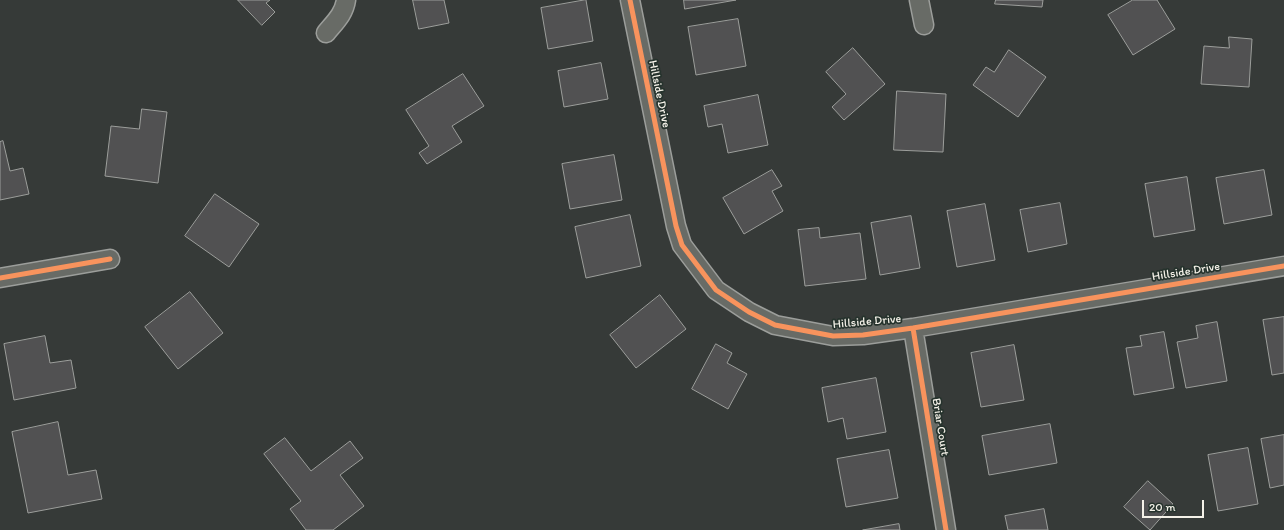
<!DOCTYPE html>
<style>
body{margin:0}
#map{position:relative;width:1284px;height:530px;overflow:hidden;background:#363a38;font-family:Itim,sans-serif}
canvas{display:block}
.scale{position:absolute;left:1142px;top:500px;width:62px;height:18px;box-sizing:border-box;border:2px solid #f4f1e8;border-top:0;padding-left:5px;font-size:12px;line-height:14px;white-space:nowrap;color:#f4f1e8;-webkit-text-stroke:3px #26332d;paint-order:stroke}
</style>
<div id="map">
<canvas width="1284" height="530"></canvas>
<div class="scale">20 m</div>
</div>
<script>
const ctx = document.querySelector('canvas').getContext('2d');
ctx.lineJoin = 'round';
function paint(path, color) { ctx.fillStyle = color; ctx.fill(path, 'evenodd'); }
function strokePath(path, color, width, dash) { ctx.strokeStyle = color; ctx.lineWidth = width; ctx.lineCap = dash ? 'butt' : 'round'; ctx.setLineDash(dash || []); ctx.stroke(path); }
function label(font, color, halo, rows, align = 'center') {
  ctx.font = font + ' Itim,sans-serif'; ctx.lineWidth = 3.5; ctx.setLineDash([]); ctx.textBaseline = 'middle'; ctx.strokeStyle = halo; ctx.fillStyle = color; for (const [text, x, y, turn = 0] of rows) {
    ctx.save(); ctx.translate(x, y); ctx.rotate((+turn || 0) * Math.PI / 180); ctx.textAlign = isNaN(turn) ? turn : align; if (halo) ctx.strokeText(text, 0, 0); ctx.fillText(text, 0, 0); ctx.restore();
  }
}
const building = new Path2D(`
 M 238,0 L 270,0 L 266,3 L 275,12 L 262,25 Z
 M 413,0 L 444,0 L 449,23 L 419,29 Z
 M 586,0 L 593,41 L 548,49 L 541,8 Z
 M 684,0 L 736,0 L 685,9 Z
 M 996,0 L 1043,0 L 1042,7 L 995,4 Z
 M 1133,0 L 1157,0 L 1175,29 L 1133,55 L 1108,15 Z
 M 738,19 L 746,66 L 696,75 L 688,27 Z
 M 1229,37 L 1252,39 L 1249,87 L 1201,84 L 1204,46 L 1229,48 Z
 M 853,48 L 885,84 L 844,120 L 832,107 L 846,94 L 826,72 Z
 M 1009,50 L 1046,77 L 1018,117 L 973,85 L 986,67 L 994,72 Z
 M 601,63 L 608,99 L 564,107 L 558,71 Z
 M 463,74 L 484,106 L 452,126 L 462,142 L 427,164 L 419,153 L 429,146 L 406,110 Z
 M 897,91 L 946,94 L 943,152 L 894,150 Z
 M 758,95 L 768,145 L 728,153 L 722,124 L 708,127 L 704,106 Z
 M 142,109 L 167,112 L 158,183 L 105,176 L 111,126 L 139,129 Z
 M 3,141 L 10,171 L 23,168 L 29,194 L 0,200 L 0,142 Z
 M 614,155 L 622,200 L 570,209 L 562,164 Z
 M 772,170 L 782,186 L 772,191 L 783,211 L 744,234 L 723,198 Z
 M 1264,170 L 1272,215 L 1224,224 L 1216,178 Z
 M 1187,177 L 1195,230 L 1154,237 L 1145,184 Z
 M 215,194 L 259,224 L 229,267 L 185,236 Z
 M 1060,203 L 1067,244 L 1028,252 L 1020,210 Z
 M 985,204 L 995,260 L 957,267 L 947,211 Z
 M 630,215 L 641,266 L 586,278 L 575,227 Z
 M 911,216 L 920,268 L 880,275 L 871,223 Z
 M 819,228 L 820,238 L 860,233 L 866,279 L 805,286 L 798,230 Z
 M 190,292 L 223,333 L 178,369 L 145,327 Z
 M 660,295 L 686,329 L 636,368 L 610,335 Z
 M 1284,317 L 1284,373 L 1272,375 L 1263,320 Z
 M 1217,322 L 1227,381 L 1186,388 L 1177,342 L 1198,338 L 1196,326 Z
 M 1164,332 L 1174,388 L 1134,395 L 1126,348 L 1142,346 L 1140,336 Z
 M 45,336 L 50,363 L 71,360 L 76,388 L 14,400 L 4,344 Z
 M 716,344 L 732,353 L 727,363 L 747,374 L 728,409 L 692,389 Z
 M 1014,345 L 1024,400 L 981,407 L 971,353 Z
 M 876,378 L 886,432 L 847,439 L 843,418 L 828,422 L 822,388 Z
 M 58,422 L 68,475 L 96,470 L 102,499 L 28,513 L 12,432 Z
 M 1050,424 L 1057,463 L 989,475 L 982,436 Z
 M 1284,435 L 1284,485 L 1270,488 L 1261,439 Z
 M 285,438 L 311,471 L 350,441 L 363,458 L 340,475 L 364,506 L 333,530 L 306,530 L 290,509 L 301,501 L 264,454 Z
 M 1248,448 L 1258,504 L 1218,511 L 1208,455 Z
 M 889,450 L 898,498 L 846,507 L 837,459 Z
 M 1148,481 L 1173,504 L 1150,530 L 1124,507 Z
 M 1044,509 L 1048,530 L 1008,530 L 1005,516 Z
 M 899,524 L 900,530 L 863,530 Z`);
const street = new Path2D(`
 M 630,0 L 676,226 L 682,245 L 716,290 L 749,312 L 775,325 L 833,336 L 863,335 L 913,328 L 1284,266
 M 919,0 L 924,25
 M 326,33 C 335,22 344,14 346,0
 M 0,278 L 110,259
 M 913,328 L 946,530`);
const cycleway = new Path2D(`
 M 630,0 L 676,226 L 682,245 L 716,290 L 749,312 L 775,325 L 833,336 L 863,335 L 913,328 L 1284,266
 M 0,278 L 110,259
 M 913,328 L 946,530`);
const streetNames = [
 ["Hillside Drive",659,94,78],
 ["Hillside Drive",1186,272,-9],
 ["Hillside Drive",867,322,-5],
 ["Briar Court",940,427,81]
];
paint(building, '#515152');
strokePath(building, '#9c9e9b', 1);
strokePath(street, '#9c9e9b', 21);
strokePath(street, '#686b66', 18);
strokePath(cycleway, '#f8935d', 5);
label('12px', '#f4f1e8', '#26332d', streetNames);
</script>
